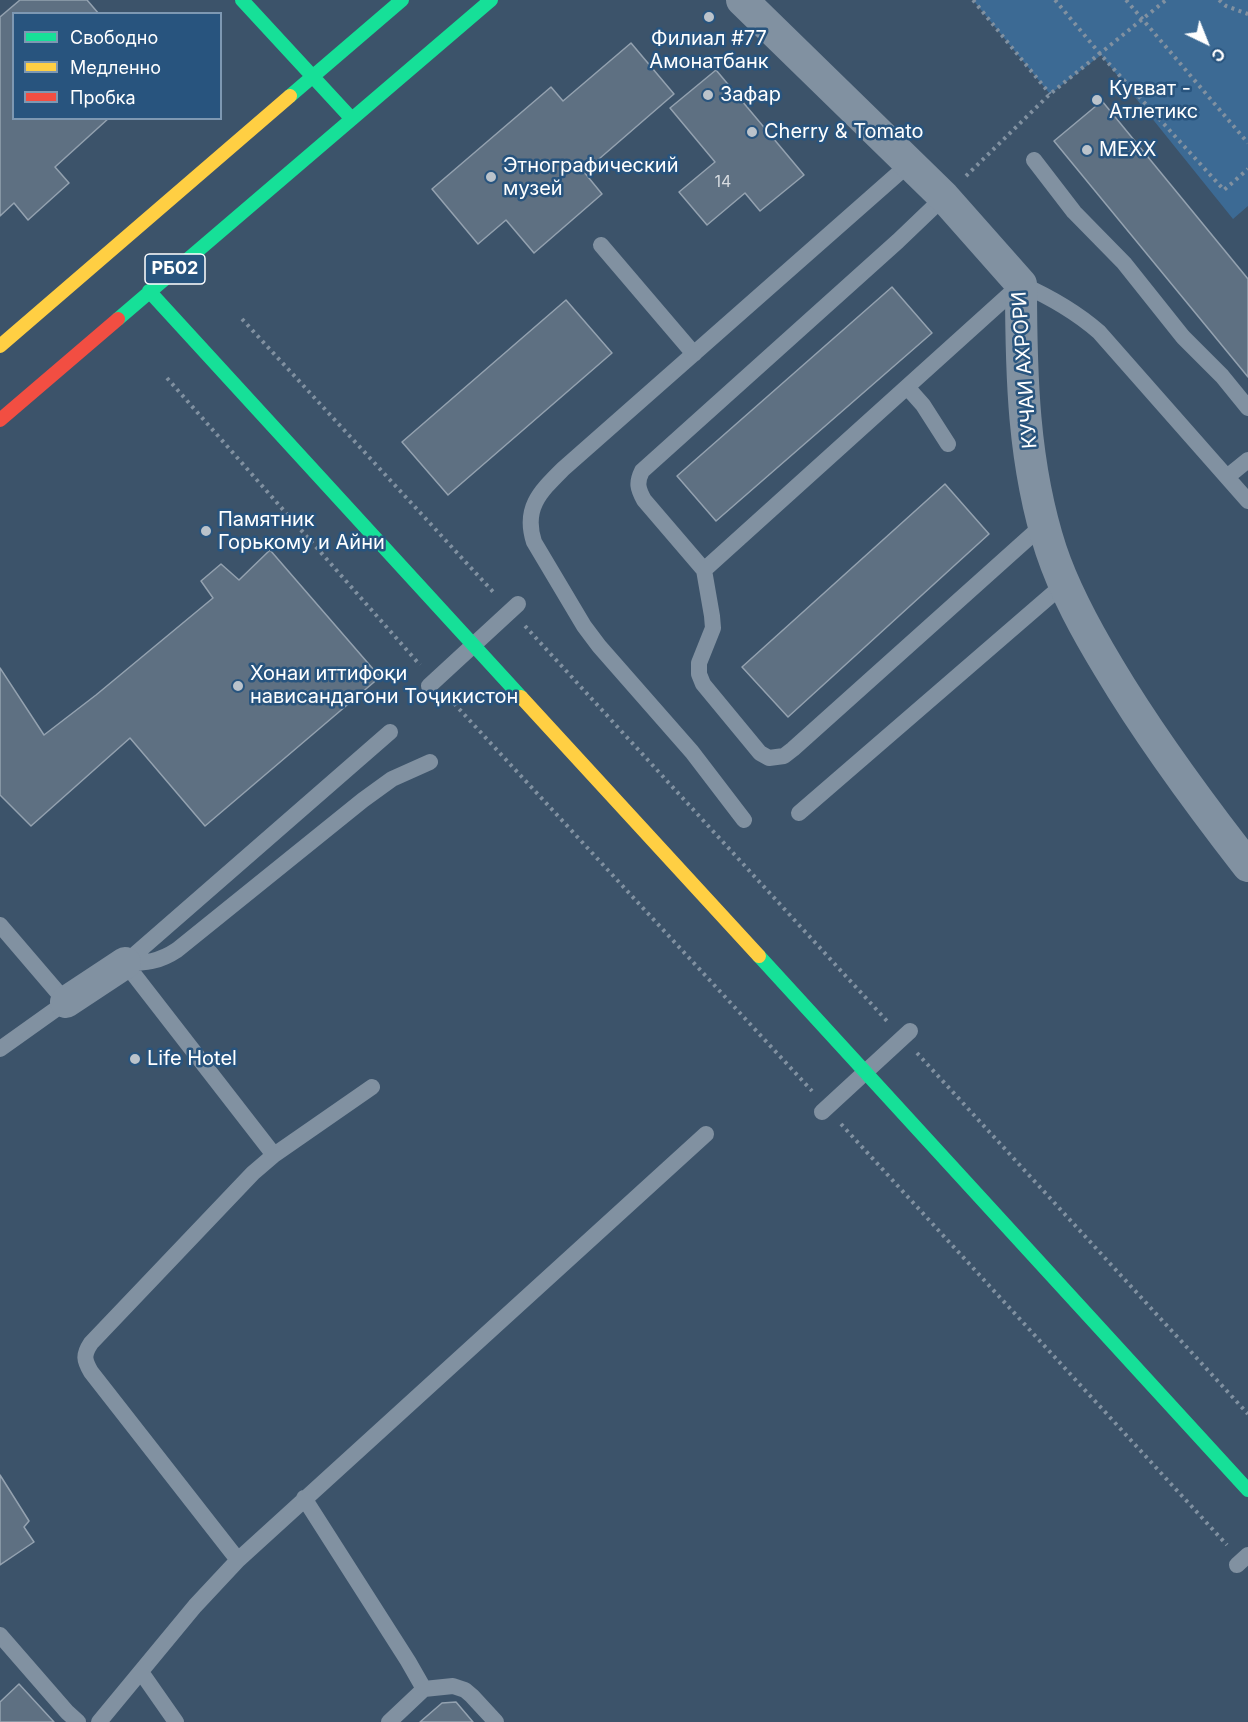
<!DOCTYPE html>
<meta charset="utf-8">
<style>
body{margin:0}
#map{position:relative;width:1248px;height:1722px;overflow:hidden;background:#3c536a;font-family:Inter,sans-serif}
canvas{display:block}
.legend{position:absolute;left:12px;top:12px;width:210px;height:108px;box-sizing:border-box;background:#28547e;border:2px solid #7e98b2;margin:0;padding:8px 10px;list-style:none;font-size:18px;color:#fff}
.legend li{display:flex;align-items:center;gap:12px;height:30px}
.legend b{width:30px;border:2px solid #7e98b2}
.north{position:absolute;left:1176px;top:12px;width:60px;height:60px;-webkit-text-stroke:4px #28547e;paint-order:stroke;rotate:137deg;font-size:16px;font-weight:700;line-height:24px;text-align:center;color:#fff}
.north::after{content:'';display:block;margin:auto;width:21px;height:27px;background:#fff;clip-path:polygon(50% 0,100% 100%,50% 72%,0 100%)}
</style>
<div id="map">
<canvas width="1248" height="1722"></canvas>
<ul class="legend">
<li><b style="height:8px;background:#16e098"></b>Свободно</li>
<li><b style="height:8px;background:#ffcf43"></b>Медленно</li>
<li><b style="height:8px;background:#f24e42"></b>Пробка</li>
</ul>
<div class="north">С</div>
</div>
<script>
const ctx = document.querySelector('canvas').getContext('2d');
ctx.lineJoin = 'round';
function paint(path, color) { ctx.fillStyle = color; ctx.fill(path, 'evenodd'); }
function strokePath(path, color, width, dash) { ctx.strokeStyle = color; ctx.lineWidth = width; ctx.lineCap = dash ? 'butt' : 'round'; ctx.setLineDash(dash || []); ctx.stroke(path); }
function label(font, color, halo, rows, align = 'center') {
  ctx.font = font + ' Inter,sans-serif'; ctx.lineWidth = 5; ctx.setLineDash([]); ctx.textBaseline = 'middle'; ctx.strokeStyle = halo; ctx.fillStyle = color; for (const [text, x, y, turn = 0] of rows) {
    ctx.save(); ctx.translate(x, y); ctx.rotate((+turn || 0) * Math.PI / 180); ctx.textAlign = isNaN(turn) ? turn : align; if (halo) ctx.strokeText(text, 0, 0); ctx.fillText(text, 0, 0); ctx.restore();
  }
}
const green = new Path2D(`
 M 973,0 L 1248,0 L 1248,206 L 1233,219 L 1101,55 L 1050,94 Z`);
const building = new Path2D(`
 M 20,0 L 87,0 L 99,14 L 14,14 L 14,118 L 109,118 L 55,167 L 69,183 L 28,220 L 14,203 L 0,216 L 0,17 Z
 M 631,43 L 674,94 L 584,172 L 602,194 L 534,253 L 506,220 L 478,244 L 432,189 L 551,87 L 563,101 Z
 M 716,70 L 804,175 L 760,211 L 745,193 L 707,225 L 679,192 L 715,162 L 670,108 Z
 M 1102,101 L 1248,279 L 1248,377 L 1054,141 Z
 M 892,287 L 932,333 L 716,521 L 677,476 Z
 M 566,300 L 612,353 L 448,495 L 402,442 Z
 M 945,484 L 989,534 L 788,717 L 742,667 Z
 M 270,550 L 380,677 L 205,826 L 130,738 L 31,826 L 0,795 L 0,668 L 44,735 L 96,695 L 213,598 L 201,581 L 221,564 L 239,580 Z
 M 0,1475 L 29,1521 L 24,1527 L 34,1542 L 0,1565 Z
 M 19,1684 L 54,1722 L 0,1722 L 0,1702 Z
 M 456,1702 L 473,1722 L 420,1722 L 442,1703 Z`);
const path = new Path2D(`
 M 973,0 L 1050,94
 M 1055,0 L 1101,55 L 1224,190 L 1248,169
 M 1126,0 L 1248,143
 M 1219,0 L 1226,6 L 1248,14
 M 966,176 L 1050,94 L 1166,0
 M 242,319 L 495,594
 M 167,378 L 420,665
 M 525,626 L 887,1021
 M 449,698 L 812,1091
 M 917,1053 L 1248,1414
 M 841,1124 L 1227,1545`);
const lane = new Path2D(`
 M 1034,160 L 1074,212 L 1124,263 L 1183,337 L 1222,376 L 1248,408
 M 944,197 L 898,241 L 642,471 C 636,483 638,489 644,500 L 704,570 L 712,616 L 713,628 L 699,663 L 699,674 L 703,684 L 760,753 L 769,758 L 784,756 L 793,749 L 1044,524
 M 601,245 L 694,354
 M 907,387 L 923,405 L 948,444
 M 1227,477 L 1248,460
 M 704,570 L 1021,284 C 1050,297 1075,311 1099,332 L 1248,501
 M 429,686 L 518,604
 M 390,732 L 125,963 C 146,963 159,962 177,950 L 363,800 L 392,779 L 430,762
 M 799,813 L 1064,584
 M 744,820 L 692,752 L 599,646 L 584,626 L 534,542 C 523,508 540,492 563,469 L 909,164
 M 0,925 L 66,1002 L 0,1049
 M 125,963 L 274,1155
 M 822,1112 L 910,1031
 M 304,1498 L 408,1661 L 424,1689
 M 238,1560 L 91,1372 C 84,1360 83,1355 91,1343 L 253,1173 L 274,1155 L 372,1087
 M 1237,1565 L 1248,1555
 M 0,1635 L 67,1712 L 78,1722
 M 141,1672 L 176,1722
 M 99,1722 L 195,1606 L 238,1560 L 706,1134
 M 389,1722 L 424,1689 L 453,1686 L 465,1690 L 472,1696 L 496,1722`);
const street = new Path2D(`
 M 742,0 L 944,197 L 1021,284 C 1021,374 1023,464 1051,550 C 1065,592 1086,630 1109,668 C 1150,737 1199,803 1248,866
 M 66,1002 L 125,963`);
const fast = new Path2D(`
 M 242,0 L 351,118
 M 290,96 L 402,0
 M 149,291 L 521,697
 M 118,319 L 491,0
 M 759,956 L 1248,1490`);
const slow = new Path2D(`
 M 0,346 L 290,96
 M 521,697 L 759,956`);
const jam = new Path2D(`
 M 0,420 L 118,319`);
const markers = [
 [709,17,6,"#bbc3cb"],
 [708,95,6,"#bbc3cb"],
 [1097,100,6,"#bbc3cb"],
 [752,132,6,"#bbc3cb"],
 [1087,150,6,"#bbc3cb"],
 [491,177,6,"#bbc3cb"],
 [206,531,6,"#bbc3cb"],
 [238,686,6,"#bbc3cb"],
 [135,1059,6,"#bbc3cb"]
];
const numberNames = [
 ["14",723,182]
];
const shields = [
 [175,269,60]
];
const shieldNames = [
 ["РБ02",175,269]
];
const poiNames = [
 ["Филиал #77",709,39,"center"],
 ["Амонатбанк",709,62,"center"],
 ["Кувват -",1109,89],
 ["Атлетикс",1109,112],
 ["Зафар",720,95],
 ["Cherry & Tomato",764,132],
 ["MEXX",1099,150],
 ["Этнографический",503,166],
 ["музей",503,189],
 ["Памятник",218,520],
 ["Горькому и Айни",218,543],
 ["Хонаи иттифоқи",250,674],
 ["нависандагони Тоҷикистон",250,697],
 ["Life Hotel",147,1059]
];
const streetNames = [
 ["КУЧАИ АХРОРИ",1025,370,-94]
];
paint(green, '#3c6a94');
paint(building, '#5e7082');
strokePath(building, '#94a2b0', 1.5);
strokePath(path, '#8191a1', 4, [3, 4.5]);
strokePath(lane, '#8191a1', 16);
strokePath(street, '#8191a1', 32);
strokePath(fast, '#16e098', 14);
strokePath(slow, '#ffcf43', 14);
strokePath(jam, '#f24e42', 14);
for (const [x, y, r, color] of markers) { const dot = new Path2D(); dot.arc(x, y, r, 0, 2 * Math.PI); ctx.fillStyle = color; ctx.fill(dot); strokePath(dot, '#28547e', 2); }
label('16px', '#d7dbe0', null, numberNames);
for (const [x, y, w] of shields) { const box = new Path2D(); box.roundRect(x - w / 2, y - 15, w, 30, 4.5); ctx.fillStyle = '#28547e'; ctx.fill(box); strokePath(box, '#fff', 1.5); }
label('bold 18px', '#fff', null, shieldNames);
label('20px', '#fff', '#28547e', poiNames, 'left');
label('20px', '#fff', '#28547e', streetNames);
</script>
